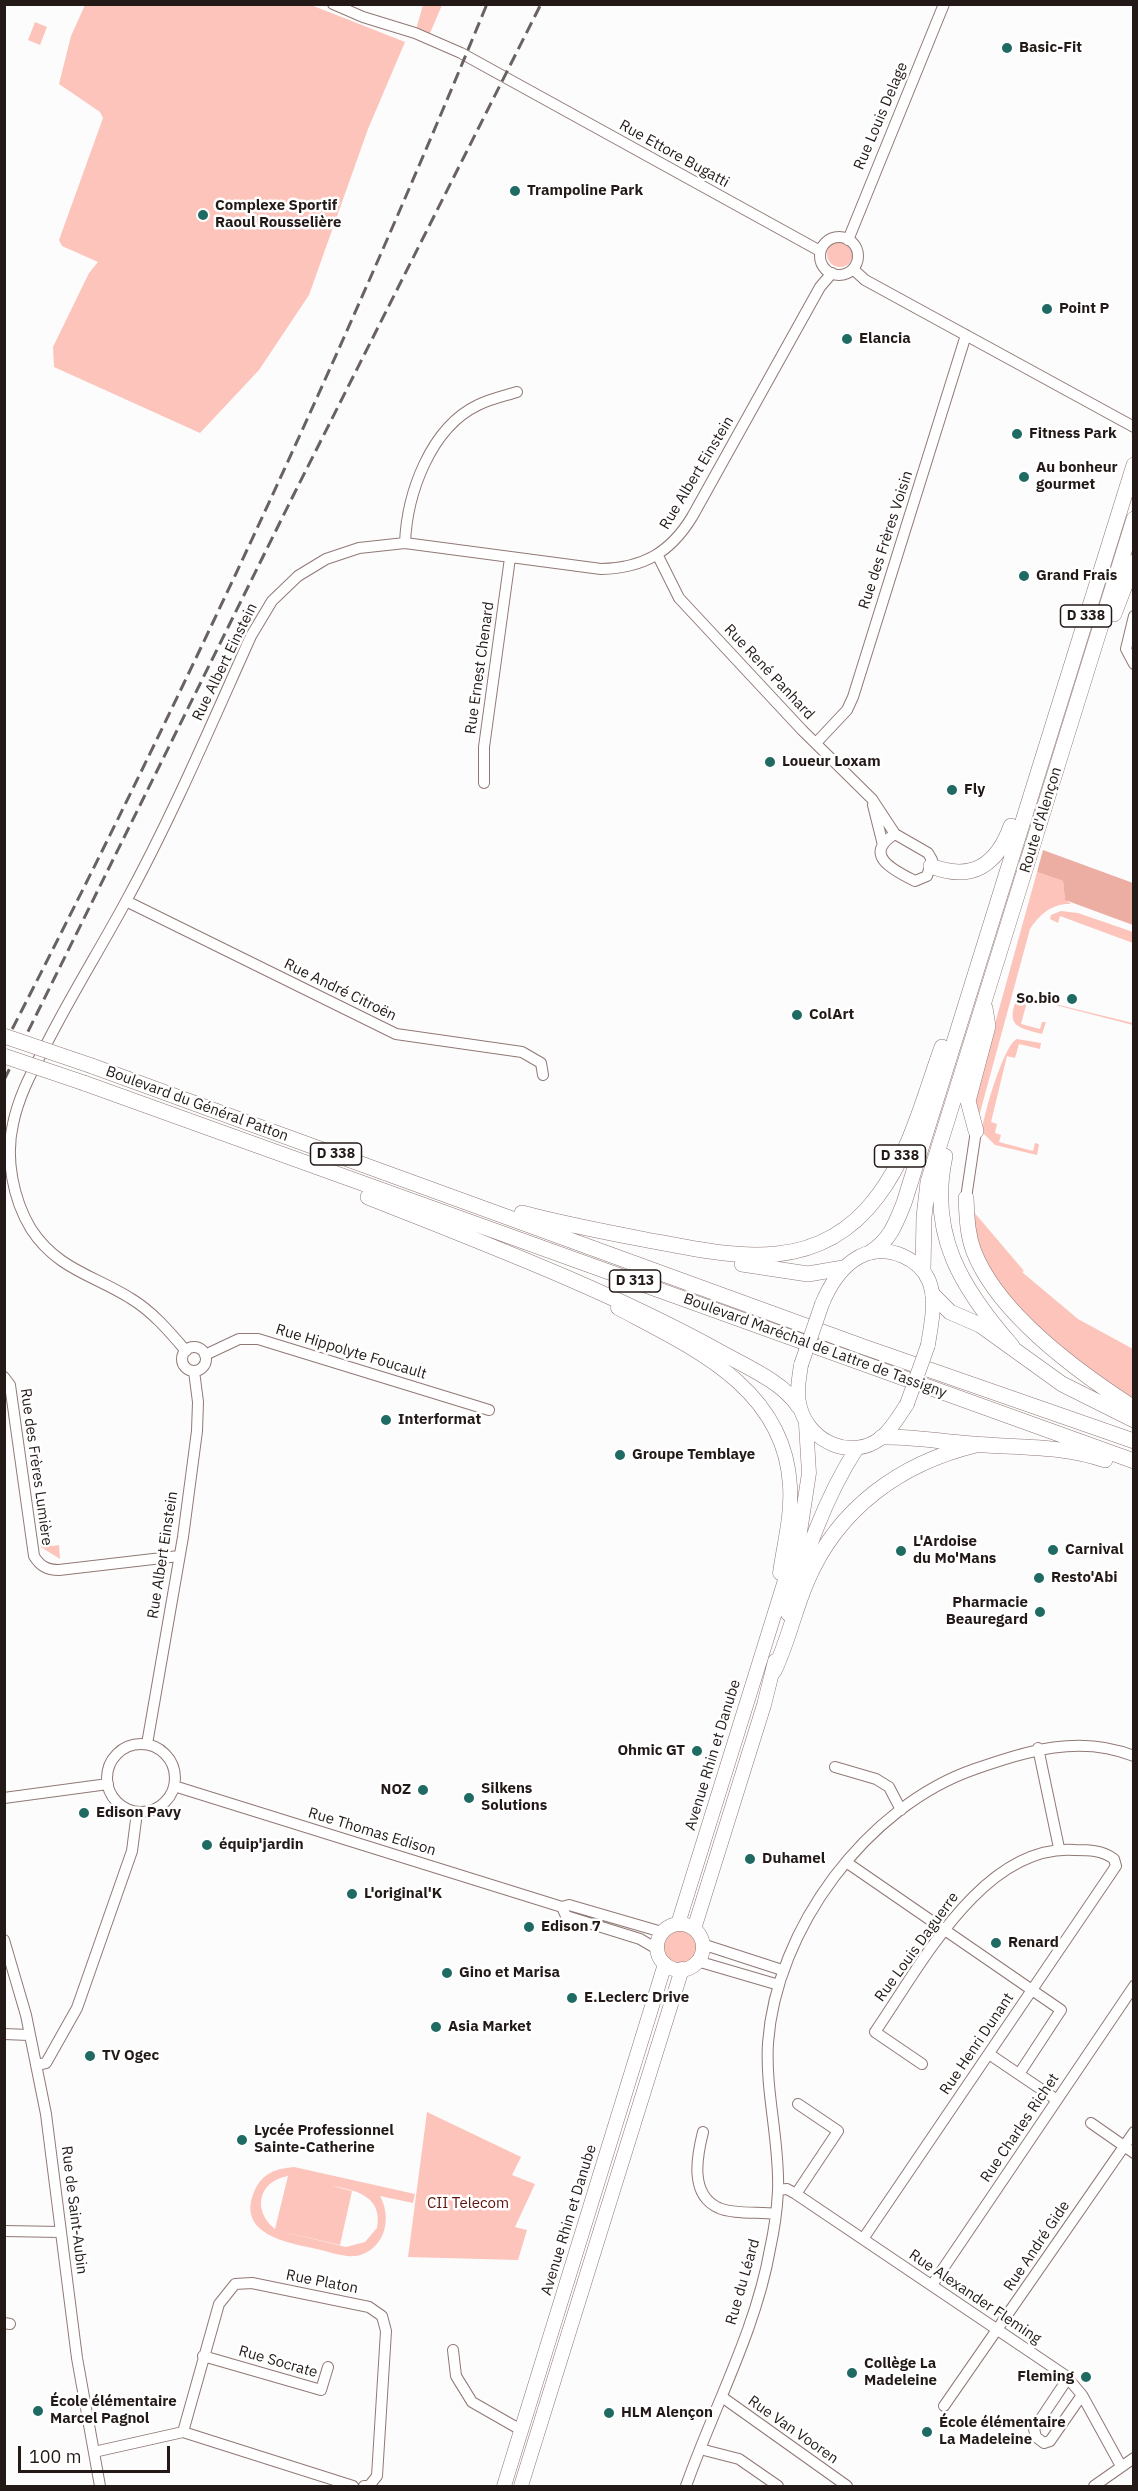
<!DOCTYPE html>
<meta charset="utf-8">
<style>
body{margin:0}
#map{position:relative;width:1138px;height:2491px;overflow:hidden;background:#fcfcfc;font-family:"IBM Plex Sans",sans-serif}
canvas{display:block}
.frame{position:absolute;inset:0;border:6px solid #231a18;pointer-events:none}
.scale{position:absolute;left:18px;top:2446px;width:152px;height:27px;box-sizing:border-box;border:3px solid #231a18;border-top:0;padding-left:8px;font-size:18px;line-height:21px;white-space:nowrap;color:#231a18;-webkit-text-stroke:4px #fff;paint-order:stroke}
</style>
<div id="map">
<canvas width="1138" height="2491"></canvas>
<div class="frame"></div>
<div class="scale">100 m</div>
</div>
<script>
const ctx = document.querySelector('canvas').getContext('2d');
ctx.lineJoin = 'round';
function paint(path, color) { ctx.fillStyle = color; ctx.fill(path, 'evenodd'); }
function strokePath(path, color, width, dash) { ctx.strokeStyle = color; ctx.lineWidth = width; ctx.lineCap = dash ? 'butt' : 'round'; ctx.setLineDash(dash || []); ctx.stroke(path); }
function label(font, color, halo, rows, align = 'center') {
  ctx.font = font + ' "IBM Plex Sans",sans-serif'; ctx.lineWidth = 5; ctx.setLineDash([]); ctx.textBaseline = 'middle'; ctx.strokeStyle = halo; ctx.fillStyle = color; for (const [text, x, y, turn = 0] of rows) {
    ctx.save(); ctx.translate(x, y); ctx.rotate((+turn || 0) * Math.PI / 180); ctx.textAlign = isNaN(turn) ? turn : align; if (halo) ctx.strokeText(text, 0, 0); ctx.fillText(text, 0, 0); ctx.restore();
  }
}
const green = new Path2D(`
 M 85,5 L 311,5 L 405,42 L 368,129 L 309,295 L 259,370 L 200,433 L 54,367 L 53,347 L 89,273 L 98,262 L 62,246 L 59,240 L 103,118 L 100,112 L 59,84 L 71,36 Z
 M 423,5 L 442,5 L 428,38 L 415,33 Z
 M 35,22 L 47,27 L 40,45 L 28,40 Z
 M827 254a13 13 0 1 1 26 0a13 13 0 1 1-26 0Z
 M 1037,872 L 1063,881 L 1065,899 L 1071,904 C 1052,903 1040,914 1030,929 L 978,1120 L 973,1103 Z
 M 1061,911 L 1078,913 L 1133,932 L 1133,943 L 1060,916 L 1058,923 L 1050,919 L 1051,915 Z
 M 1018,995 L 1133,1023 L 1133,1025 L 1028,998 L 1021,1024 L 1040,1029 L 1042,1022 L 1046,1022 L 1042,1034 C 1014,1027 1006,1025 1018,995 Z
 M 1017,1039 L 1041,1043 L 1040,1049 L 1019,1044 L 1015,1058 L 1007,1056 L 991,1122 L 997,1124 L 995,1133 L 1001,1135 L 999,1142 L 1033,1151 L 1035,1143 L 1039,1144 L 1037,1155 L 995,1145 L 982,1132 C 983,1116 1004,1044 1017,1039 Z
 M 973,1211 L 1024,1271 L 1022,1272 L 1078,1319 L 1133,1349 L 1133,1401 L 1065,1355 L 1006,1296 L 977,1248 Z
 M 47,1541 L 52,1546 L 59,1545 L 60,1559 L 41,1547 L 40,1543 Z
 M662 1947a18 18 0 1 1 36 0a18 18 0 1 1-36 0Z
 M 427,2112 L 521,2157 L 512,2175 L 535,2184 L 515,2227 L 527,2230 L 518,2260 L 408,2257 Z
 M 294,2167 L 415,2194 L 413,2203 L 380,2196 C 391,2216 387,2244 363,2254 C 349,2260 331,2252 317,2249 C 289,2243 236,2235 254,2192 C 262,2173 275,2169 294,2167 ZM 288,2176 L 275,2229 C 252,2211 258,2181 288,2176 ZM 332,2186 C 357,2190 383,2197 377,2228 L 365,2242 L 346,2247 L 276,2230 L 340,2245 L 352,2191 Z`);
const forest = new Path2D(`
 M 1043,850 L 1133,883 L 1133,925 L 1065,900 L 1063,881 L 1037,872 Z`);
const minor = new Path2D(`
 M 333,4 L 363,17 L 415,33 L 461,53 L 820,251
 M820 256a19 19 0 1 1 38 0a19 19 0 1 1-38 0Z
 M 848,240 L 944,4
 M 854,270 L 865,280 L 1134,427
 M 405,543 C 407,494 430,428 478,405 C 490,399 504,396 517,392
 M 658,556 L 679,598 L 802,730 L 872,799 L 895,834 L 928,853 L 932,860 L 927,876 L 915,881 C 895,871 861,855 895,834
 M 1134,616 L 1126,649 L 1134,664
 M 816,743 L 847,710 L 853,697 L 966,335
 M 484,783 L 484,747 L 510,558
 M 873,805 L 883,845
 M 126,901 L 396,1034 L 522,1052 L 541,1063 L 543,1075
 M 966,1198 L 976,1131
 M182 1359a12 12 0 1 1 24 0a12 12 0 1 1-24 0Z
 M 186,1351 C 169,1331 152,1311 130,1298 C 93,1275 57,1269 31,1229 C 13,1199 5,1158 13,1124 C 19,1094 34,1068 48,1041 C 72,994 100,949 125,903 C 172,817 211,725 251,636 L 272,601 L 298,576 L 326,559 L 359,548 L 405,543 L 601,569 C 643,568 670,553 692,517 L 820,287 L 832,273
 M 205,1355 L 239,1339 L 258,1339 L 489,1410
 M 4,1377 L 10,1385 L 34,1556 C 40,1566 47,1570 59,1570 L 179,1556
 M107 1778a34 34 0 1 1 68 0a34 34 0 1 1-68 0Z
 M 147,1744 L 183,1537 L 197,1431 L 198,1402 L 194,1371
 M 1038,1748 L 1059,1848
 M 835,1767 L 876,1779 L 889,1787 L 901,1810
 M 174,1786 L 562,1907 L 569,1905 L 662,1932
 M 4,1798 L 108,1784
 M 846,1862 L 1061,2010 L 1019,2074
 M 562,1907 L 566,1916 L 640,1939 L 657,1949
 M 4,1940 L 26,2015 L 46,2114 L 77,2358 L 100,2486
 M 702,1944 L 782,1970
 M 697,1961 L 779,1985
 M 4,2034 L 29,2035
 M 989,2054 L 1057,2100
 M 36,2065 L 46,2063 L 77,2008 L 132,1851 L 137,1812
 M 1091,2123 L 1134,2153
 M 703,2132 C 697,2156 689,2195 719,2208 C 731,2214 760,2212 775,2214
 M 778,2190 L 787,2189 L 796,2194 L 1066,2376 L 1082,2395 L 1121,2466
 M 796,2194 L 838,2131 L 798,2104
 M 4,2231 L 61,2232
 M 863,2239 L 1116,1866 L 1114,1859 C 1102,1850 1088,1850 1075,1850 C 983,1843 920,1967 875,2032 L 922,2064
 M 932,2285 L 1134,1986
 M 4,2323 L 10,2324
 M 453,2350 L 456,2376 L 472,2402 L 521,2430
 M 203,2356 L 321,2390 L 328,2367
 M 1068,2378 L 1034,2429 L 1036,2437 L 1044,2443 L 1050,2441 L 1082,2395
 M 722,2397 L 847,2486
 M 944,2406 L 1134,2132
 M 183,2432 L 219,2304 L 235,2284 L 252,2283 L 369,2307 L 382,2316 L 386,2331 L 377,2476 L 369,2486 L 364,2486
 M 700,2449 L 739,2459 L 778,2486
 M 94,2452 L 183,2432 L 353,2486
 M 686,2486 C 713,2409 756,2330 770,2249 C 774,2231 777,2210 778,2191 C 780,2142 765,2092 768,2043 C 776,1929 867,1806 975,1769 C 1028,1751 1079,1734 1134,1756
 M 1094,2486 L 1134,2458`);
const major = new Path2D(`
 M 822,1304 C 836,1270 863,1239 903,1256 C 914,1261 924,1269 929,1281 C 937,1301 931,1324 928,1345
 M 618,1308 C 693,1348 785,1388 790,1486 C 792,1515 784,1544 780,1573
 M 801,1365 C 799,1379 796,1393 800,1407 C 809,1442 851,1461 881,1438 C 892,1429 899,1416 907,1404
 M 788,1614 C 805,1556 824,1499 857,1448
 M 678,1924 L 800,1532 L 809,1473 L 806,1424
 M657 1947a23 23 0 1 1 46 0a23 23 0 1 1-46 0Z
 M 694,1929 L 764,1705 L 775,1661
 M 504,2486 L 665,1964
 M 521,2486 L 682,1969`);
const highway = new Path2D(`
 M 1114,614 L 1134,562
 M 931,866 C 972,882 997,865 1011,826
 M 92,1066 L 864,1347 L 1134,1441
 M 84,1083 L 1134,1461
 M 976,1131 L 968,1101 L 988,1026 L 985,1008
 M 945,1156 C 928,1235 962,1289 1012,1346
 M 368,1197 C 488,1245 608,1290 722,1353 C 747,1367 783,1382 799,1407
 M 966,1198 C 967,1216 967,1234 974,1252 C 999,1315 1078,1372 1134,1408
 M 522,1213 C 563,1224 605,1232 647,1240 C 731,1256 817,1277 877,1197 C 910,1154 924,1097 942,1047
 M 871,1252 C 890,1240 896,1223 904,1203 L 1134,465
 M 742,1264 L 808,1274 L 843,1268
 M 923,1270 L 924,1217 L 928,1182 L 1134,519
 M 933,1295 L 950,1312 L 980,1325 L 1062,1384 L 1134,1420
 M 882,1437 C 913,1436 942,1442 973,1444 C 1018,1448 1061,1445 1105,1460
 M 774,1671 C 788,1642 794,1611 807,1581 C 838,1508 901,1463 976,1445`);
const rail = new Path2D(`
 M 4,1045 C 179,705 341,358 487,4
 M 4,1080 L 293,496 L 541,4`);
const majorBridge = new Path2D(`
 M 801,1365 L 822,1304
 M 907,1404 L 928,1345`);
const highwayBridge = new Path2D(`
 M 4,1036 L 92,1066
 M 4,1056 L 84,1083`);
const markers = [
 [1007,48,6,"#206a64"],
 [515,191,6,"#206a64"],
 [203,215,6,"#206a64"],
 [1047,309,6,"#206a64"],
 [847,339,6,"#206a64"],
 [1017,434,6,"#206a64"],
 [1024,477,6,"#206a64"],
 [1024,576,6,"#206a64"],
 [770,762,6,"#206a64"],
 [952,790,6,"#206a64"],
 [1072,999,6,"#206a64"],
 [797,1015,6,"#206a64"],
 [386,1420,6,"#206a64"],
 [620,1455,6,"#206a64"],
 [1053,1550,6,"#206a64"],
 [901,1551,6,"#206a64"],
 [1039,1578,6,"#206a64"],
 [1040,1612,6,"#206a64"],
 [697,1751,6,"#206a64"],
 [423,1790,6,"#206a64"],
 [469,1798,6,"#206a64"],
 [84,1813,6,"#206a64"],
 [207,1845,6,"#206a64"],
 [750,1859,6,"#206a64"],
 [352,1894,6,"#206a64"],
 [529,1927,6,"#206a64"],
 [996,1943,6,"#206a64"],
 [447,1973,6,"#206a64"],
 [572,1998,6,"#206a64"],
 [436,2027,6,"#206a64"],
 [90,2056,6,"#206a64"],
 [242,2140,6,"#206a64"],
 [852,2373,6,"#206a64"],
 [1086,2377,6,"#206a64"],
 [38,2411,6,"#206a64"],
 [609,2413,6,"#206a64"],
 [927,2432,6,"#206a64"]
];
const shields = [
 [1086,616,51],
 [336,1154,51],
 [900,1156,51],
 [635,1281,51]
];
const shieldNames = [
 ["D 338",1086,616],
 ["D 338",336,1154],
 ["D 338",900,1156],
 ["D 313",635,1281]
];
const poiNames = [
 ["Basic-Fit",1019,48],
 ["Trampoline Park",527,191],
 ["Complexe Sportif",215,206],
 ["Raoul Rousselière",215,223],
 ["Point P",1059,309],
 ["Elancia",859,339],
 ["Fitness Park",1029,434],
 ["Au bonheur",1036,468],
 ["gourmet",1036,485],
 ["Grand Frais",1036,576],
 ["Loueur Loxam",782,762],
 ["Fly",964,790],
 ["So.bio",1060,999,"right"],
 ["ColArt",809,1015],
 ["Interformat",398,1420],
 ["Groupe Temblaye",632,1455],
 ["L'Ardoise",913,1542],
 ["du Mo'Mans",913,1559],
 ["Carnival",1065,1550],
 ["Resto'Abi",1051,1578],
 ["Pharmacie",1028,1603,"right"],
 ["Beauregard",1028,1620,"right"],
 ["Ohmic GT",685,1751,"right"],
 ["Silkens",481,1789],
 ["Solutions",481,1806],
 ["NOZ",411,1790,"right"],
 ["Edison Pavy",96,1813],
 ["équip'jardin",219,1845],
 ["Duhamel",762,1859],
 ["L'original'K",364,1894],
 ["Edison 7",541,1927],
 ["Renard",1008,1943],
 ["Gino et Marisa",459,1973],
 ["E.Leclerc Drive",584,1998],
 ["Asia Market",448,2027],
 ["TV Ogec",102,2056],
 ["Lycée Professionnel",254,2131],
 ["Sainte-Catherine",254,2148],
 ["Collège La",864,2364],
 ["Madeleine",864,2381],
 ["Fleming",1074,2377,"right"],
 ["École élémentaire",50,2402],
 ["Marcel Pagnol",50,2419],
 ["HLM Alençon",621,2413],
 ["École élémentaire",939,2423],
 ["La Madeleine",939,2440]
];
const streetNames = [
 ["Rue Louis Delage",881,116,-67],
 ["Rue Ettore Bugatti",674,154,29],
 ["Rue Albert Einstein",697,473,-59],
 ["Rue des Frères Voisin",886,540,-72],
 ["Rue Albert Einstein",225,662,-64],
 ["Rue Ernest Chenard",480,668,-82],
 ["Rue René Panhard",769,672,47],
 ["Route d'Alençon",1041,820,-73],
 ["Rue André Citroën",340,990,26],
 ["Boulevard du Général Patton",197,1104,20],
 ["Boulevard Maréchal de Lattre de Tassigny",815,1346,20],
 ["Rue Hippolyte Foucault",351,1352,17],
 ["Rue des Frères Lumière",36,1467,82],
 ["Rue Albert Einstein",163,1555,-81],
 ["Avenue Rhin et Danube",713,1755,-73],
 ["Rue Thomas Edison",372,1832,17],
 ["Rue Louis Daguerre",917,1947,-54],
 ["Rue Henri Dunant",977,2044,-56],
 ["Rue Charles Richet",1020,2128,-56],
 ["Rue de Saint-Aubin",74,2210,83],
 ["Avenue Rhin et Danube",569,2220,-73],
 ["Rue André Gide",1037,2246,-56],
 ["Rue Platon",322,2282,11],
 ["Rue du Léard",743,2282,-74],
 ["Rue Alexander Fleming",975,2297,34],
 ["Rue Socrate",278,2362,16],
 ["Rue Van Vooren",793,2430,35]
];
const parkNames = [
 ["CII Telecom",468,2204]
];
paint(green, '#fcc4bb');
paint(forest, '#ecada2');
strokePath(minor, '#907975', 12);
strokePath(major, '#907975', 15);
strokePath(highway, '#907975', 16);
strokePath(minor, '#fff', 10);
strokePath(major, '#fff', 14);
strokePath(highway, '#fff', 15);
strokePath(rail, '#686261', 3, [12, 6]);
strokePath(majorBridge, '#907975', 15, []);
strokePath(highwayBridge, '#907975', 16, []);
strokePath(majorBridge, '#fff', 14);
strokePath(highwayBridge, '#fff', 15);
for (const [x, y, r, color] of markers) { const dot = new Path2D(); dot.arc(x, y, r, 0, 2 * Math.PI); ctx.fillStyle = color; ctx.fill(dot); strokePath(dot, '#fff', 2); }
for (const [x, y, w] of shields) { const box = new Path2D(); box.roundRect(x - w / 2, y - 11, w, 22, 4.5); ctx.fillStyle = '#fff'; ctx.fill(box); strokePath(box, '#231a18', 1.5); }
label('bold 14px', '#231a18', null, shieldNames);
label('bold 15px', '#231a18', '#fff', poiNames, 'left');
label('15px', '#231a18', '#fff', streetNames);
label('15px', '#5c130d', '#fff', parkNames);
</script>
